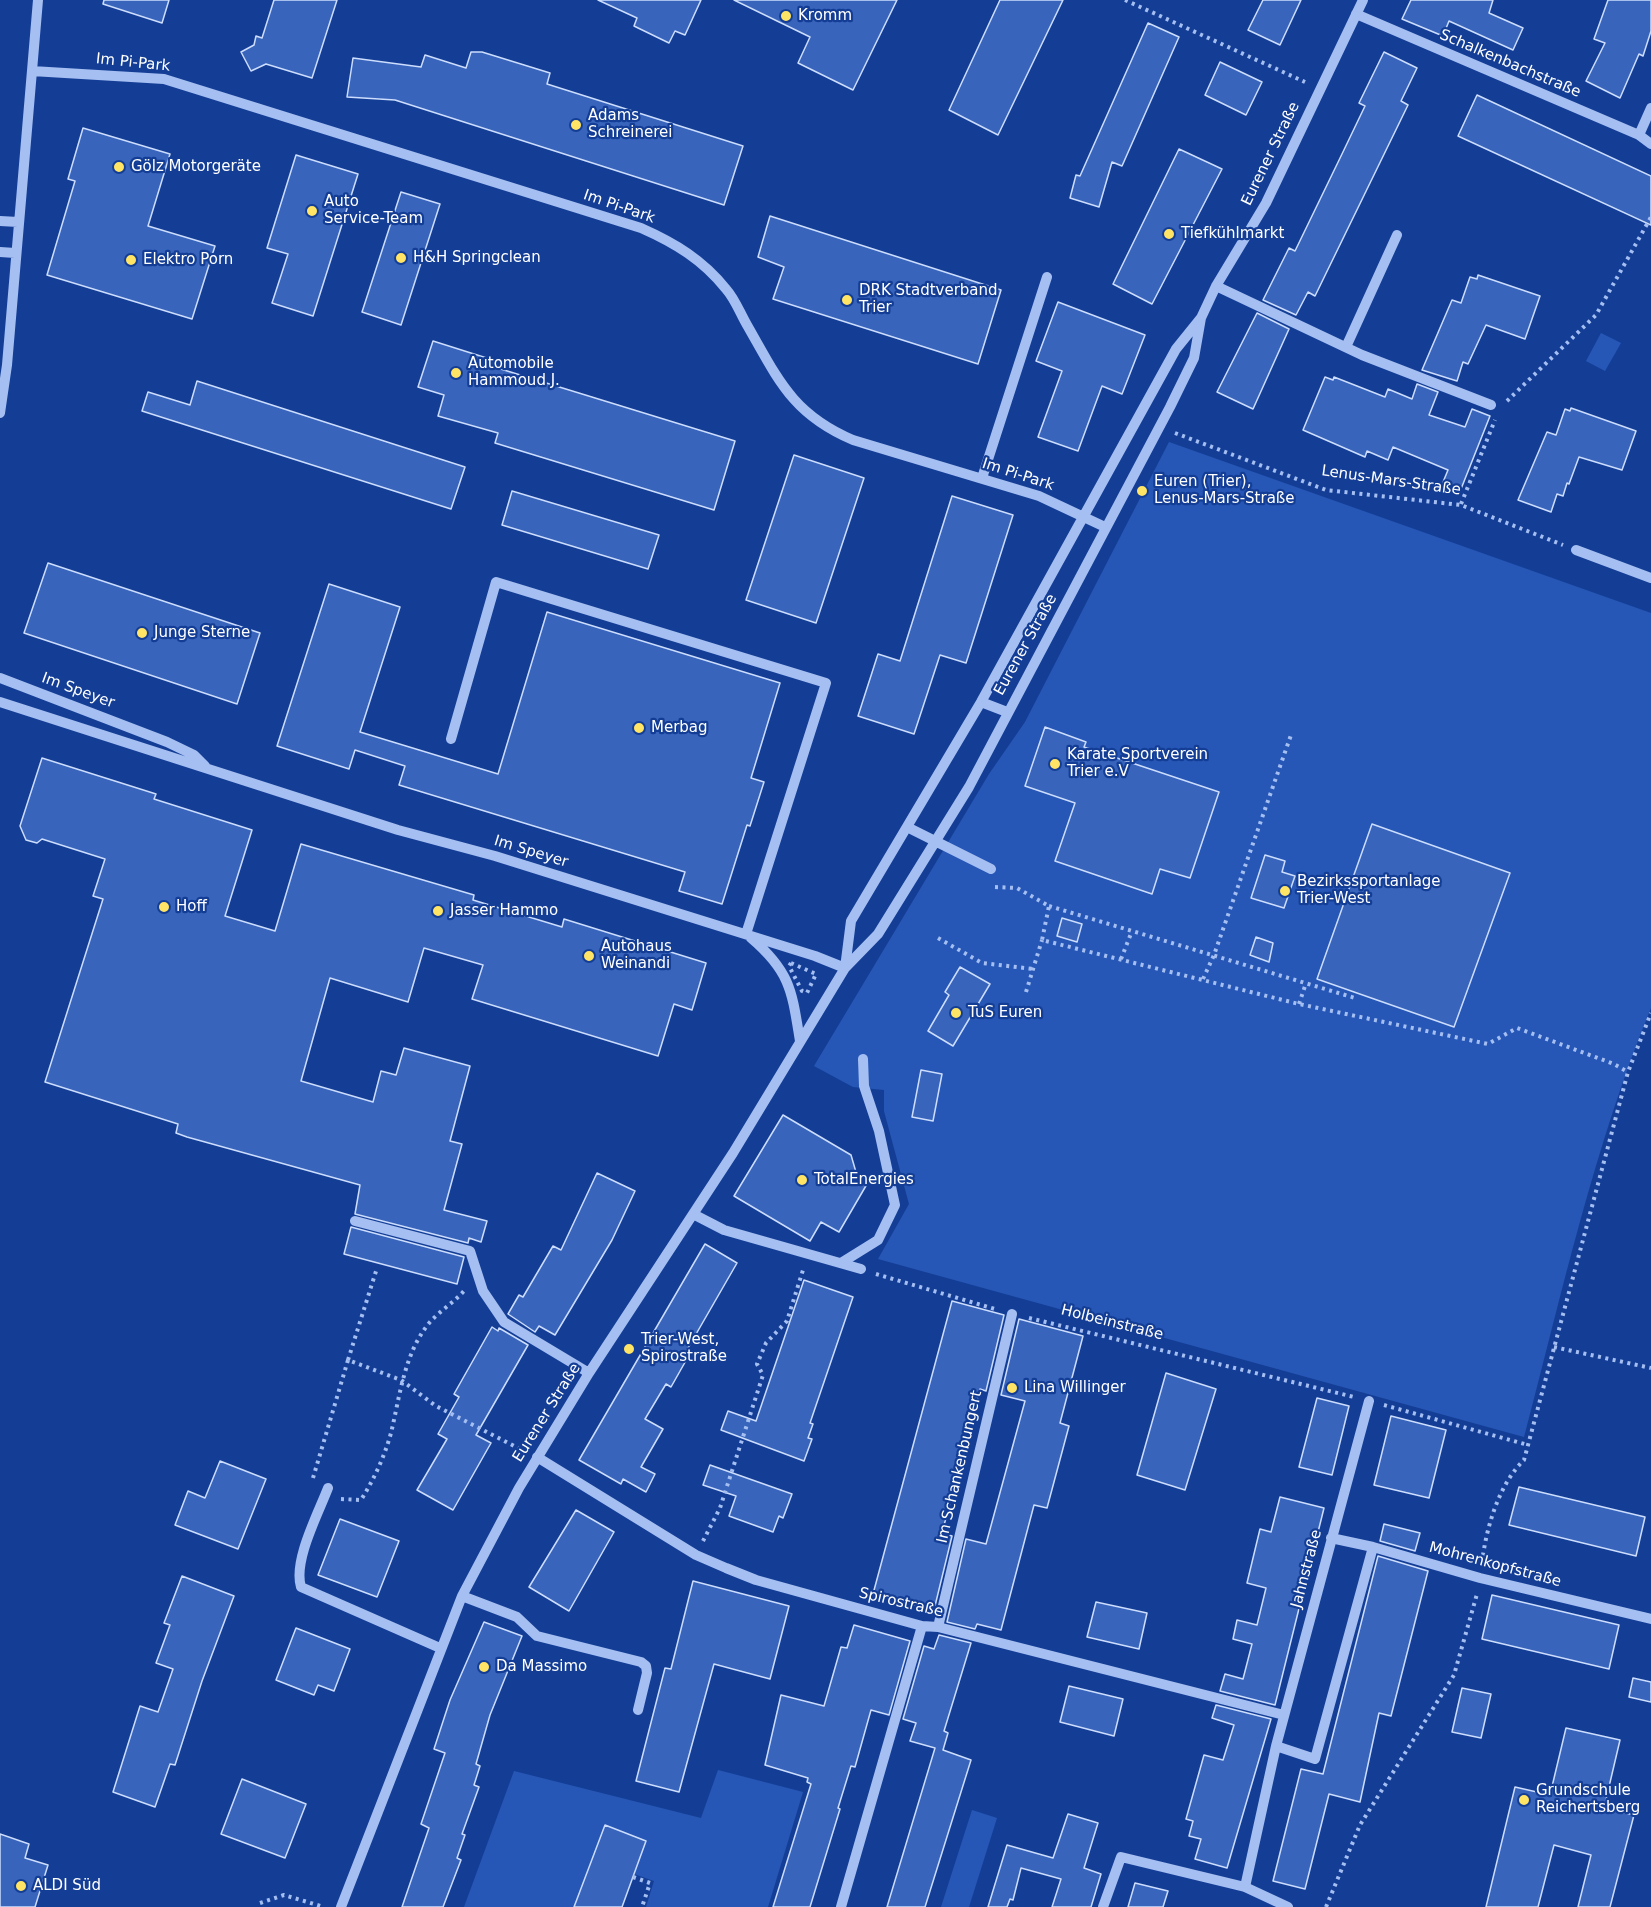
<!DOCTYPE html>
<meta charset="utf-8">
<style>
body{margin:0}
canvas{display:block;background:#143e96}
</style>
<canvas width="1651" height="1907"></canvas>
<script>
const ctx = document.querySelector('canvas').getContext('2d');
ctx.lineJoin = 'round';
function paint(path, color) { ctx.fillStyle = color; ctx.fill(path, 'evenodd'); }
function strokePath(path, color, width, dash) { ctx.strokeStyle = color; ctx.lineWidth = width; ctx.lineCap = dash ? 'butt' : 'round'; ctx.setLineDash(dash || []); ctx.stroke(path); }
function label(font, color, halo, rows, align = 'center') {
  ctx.font = font + ' "DejaVu Sans",sans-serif'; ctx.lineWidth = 4.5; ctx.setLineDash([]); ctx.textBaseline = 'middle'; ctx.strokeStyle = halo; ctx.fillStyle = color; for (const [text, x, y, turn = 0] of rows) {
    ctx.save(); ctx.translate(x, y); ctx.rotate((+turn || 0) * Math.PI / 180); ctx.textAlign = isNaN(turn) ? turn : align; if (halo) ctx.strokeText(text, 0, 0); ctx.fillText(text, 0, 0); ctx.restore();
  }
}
const green = new Path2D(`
 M 1601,333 L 1621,343 L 1605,371 L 1586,361 Z
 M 1169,442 L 1651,613 L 1651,1008 C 1594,1146 1562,1293 1524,1437 L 878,1259 L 909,1204 L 884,1111 L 884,1090 L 853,1087 L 814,1066 L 989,774 L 1025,722 Z
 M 718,1770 L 803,1792 L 768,1907 L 646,1907 L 654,1881 L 634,1874 L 646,1841 L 605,1826 L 574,1907 L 464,1907 L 514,1771 L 701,1818 Z
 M 972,1810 L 997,1818 L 969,1907 L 941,1907 Z`);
const building = new Path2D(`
 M 104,0 L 169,0 L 162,23 L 103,4 Z
 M 274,0 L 337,0 L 312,78 L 266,64 L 251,71 L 241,52 L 254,45 L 256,36 L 262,38 Z
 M 598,0 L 701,0 L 685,35 L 675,31 L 669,43 L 634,26 L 637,18 Z
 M 734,0 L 897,0 L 853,90 L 798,63 L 810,37 Z
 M 1000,0 L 1063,0 L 998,135 L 949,110 Z
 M 1263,0 L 1301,0 L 1280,45 L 1248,30 Z
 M 1411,0 L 1493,0 L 1489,13 L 1523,28 L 1513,50 L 1449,21 L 1443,36 L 1402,19 Z
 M 1608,0 L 1651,0 L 1651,31 L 1643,56 L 1639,54 L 1620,98 L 1586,81 L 1605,43 L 1594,39 Z
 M 1148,23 L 1179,37 L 1122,166 L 1112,162 L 1099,207 L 1070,198 L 1076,175 L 1080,176 Z
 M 471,52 L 482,52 L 550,73 L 547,84 L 743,146 L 724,205 L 395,100 L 347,97 L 353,58 L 421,67 L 425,55 L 466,68 Z
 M 1384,52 L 1417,68 L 1401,101 L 1408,105 L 1315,296 L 1308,292 L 1296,315 L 1263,300 L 1289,248 L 1295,251 L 1342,154 L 1365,106 L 1359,103 Z
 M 1220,62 L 1262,82 L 1246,115 L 1205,95 Z
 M 1477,95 L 1651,176 L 1651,225 L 1458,136 Z
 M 83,128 L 170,154 L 148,226 L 215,246 L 192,319 L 47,275 L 75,181 L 68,179 Z
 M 1179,149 L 1222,169 L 1152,304 L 1113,284 Z
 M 296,155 L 358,174 L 313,316 L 272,303 L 288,254 L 267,248 Z
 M 401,192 L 440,204 L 401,325 L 362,312 Z
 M 770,216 L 1001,290 L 978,364 L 773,299 L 784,267 L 758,257 Z
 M 1478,275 L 1540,296 L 1525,339 L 1486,325 L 1468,364 L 1463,362 L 1457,381 L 1422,370 L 1452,300 L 1461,303 L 1470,277 L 1477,279 Z
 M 1058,302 L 1145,335 L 1122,394 L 1102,386 L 1078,451 L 1038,437 L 1062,371 L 1036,361 Z
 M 1257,313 L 1289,329 L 1253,409 L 1217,392 Z
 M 433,341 L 493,360 L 491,366 L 735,441 L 714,510 L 495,443 L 498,433 L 438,416 L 444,395 L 418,387 Z
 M 1325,377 L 1333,380 L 1334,377 L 1385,397 L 1388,389 L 1412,399 L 1417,384 L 1438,392 L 1429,415 L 1465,427 L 1472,409 L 1490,416 L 1459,494 L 1441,487 L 1448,470 L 1393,447 L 1388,460 L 1367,451 L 1365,457 L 1303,430 Z
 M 197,381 L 465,467 L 451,509 L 142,411 L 148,392 L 190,405 Z
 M 1571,408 L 1636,431 L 1622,470 L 1579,457 L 1569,484 L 1567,483 L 1563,496 L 1557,494 L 1551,512 L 1518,500 L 1547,432 L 1556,435 L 1565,409 L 1570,411 Z
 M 794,455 L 864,478 L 816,623 L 746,600 Z
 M 512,491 L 659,535 L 648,569 L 502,525 Z
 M 952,496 L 1013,515 L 966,663 L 940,655 L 914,734 L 858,716 L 878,654 L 900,661 Z
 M 48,563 L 260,633 L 237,704 L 24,633 Z
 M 329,584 L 400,607 L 360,732 L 498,774 L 547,612 L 780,683 L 751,778 L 764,782 L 750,826 L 747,825 L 722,904 L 679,891 L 685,872 L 399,785 L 405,766 L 355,750 L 349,769 L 277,746 Z
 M 1045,727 L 1086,742 L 1084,747 L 1219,792 L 1190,878 L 1160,869 L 1152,894 L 1055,861 L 1075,803 L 1025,786 Z
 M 42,758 L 156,794 L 154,799 L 252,830 L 225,916 L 275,931 L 301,844 L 474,895 L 473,900 L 562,927 L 564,919 L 706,963 L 692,1010 L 674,1004 L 658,1056 L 472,999 L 483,965 L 424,948 L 408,1002 L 330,978 L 301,1081 L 373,1102 L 381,1071 L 396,1075 L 404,1048 L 470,1066 L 450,1141 L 462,1144 L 444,1210 L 487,1221 L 481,1242 L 469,1238 L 468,1243 L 355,1214 L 360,1185 L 187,1137 L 176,1133 L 178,1124 L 45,1082 L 103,899 L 93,896 L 105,859 L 42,839 L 37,843 L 26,840 L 20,826 Z
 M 1372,824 L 1510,873 L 1454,1027 L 1317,979 Z
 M 1265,855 L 1285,861 L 1282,872 L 1295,876 L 1284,908 L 1251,898 Z
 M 1062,918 L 1082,924 L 1077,942 L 1057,936 Z
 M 1256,937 L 1273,943 L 1269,962 L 1250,955 Z
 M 960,967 L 990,984 L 953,1046 L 928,1031 L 949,995 L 945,992 Z
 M 921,1070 L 942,1074 L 933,1121 L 912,1117 Z
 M 783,1115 L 851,1155 L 858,1179 L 867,1184 L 839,1232 L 821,1222 L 810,1241 L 734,1196 Z
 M 597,1173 L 635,1191 L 612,1240 L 555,1335 L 539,1326 L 535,1332 L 508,1314 L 519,1295 L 523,1297 L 553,1246 L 561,1250 Z
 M 351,1227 L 464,1257 L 457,1284 L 344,1254 Z
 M 705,1244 L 737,1263 L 684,1355 L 688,1357 L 671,1387 L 666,1384 L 645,1419 L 663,1429 L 641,1467 L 655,1474 L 646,1492 L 623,1479 L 621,1484 L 579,1460 Z
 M 804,1280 L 853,1297 L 810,1423 L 813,1424 L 808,1438 L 812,1439 L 804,1461 L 721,1430 L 728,1411 L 756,1421 Z
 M 952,1301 L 1004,1315 L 986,1391 L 980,1389 L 942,1533 L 952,1536 L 934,1610 L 873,1594 Z
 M 1019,1319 L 1083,1336 L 1060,1423 L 1069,1426 L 1047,1508 L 1034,1505 L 1001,1630 L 977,1624 L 975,1629 L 947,1622 L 966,1539 L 986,1544 L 1025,1401 L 1001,1395 Z
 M 492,1327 L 498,1331 L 499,1328 L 528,1345 L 476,1435 L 491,1443 L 453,1510 L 417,1490 L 447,1439 L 438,1434 L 459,1397 L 454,1394 Z
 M 1166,1373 L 1216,1389 L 1185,1490 L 1137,1475 Z
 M 1317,1398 L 1349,1406 L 1332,1475 L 1299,1467 Z
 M 1391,1416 L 1446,1430 L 1429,1498 L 1374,1485 Z
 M 220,1461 L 266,1479 L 238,1549 L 175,1525 L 188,1491 L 205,1498 Z
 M 710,1465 L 792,1494 L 783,1518 L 779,1516 L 773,1532 L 729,1516 L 736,1496 L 703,1485 Z
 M 1519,1487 L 1645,1517 L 1636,1556 L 1509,1525 Z
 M 1280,1497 L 1324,1508 L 1275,1705 L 1220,1691 L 1225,1674 L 1243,1679 L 1252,1644 L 1233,1639 L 1237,1620 L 1257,1625 L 1266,1588 L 1247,1583 L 1260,1529 L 1271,1532 Z
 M 576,1510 L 614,1532 L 569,1611 L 529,1587 Z
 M 340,1519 L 399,1541 L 377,1597 L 318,1575 Z
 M 1384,1524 L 1420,1533 L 1415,1551 L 1380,1541 Z
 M 1378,1556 L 1428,1571 L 1391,1716 L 1379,1713 L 1360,1802 L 1329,1794 L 1305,1889 L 1273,1881 L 1301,1769 L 1323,1774 Z
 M 182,1576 L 234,1596 L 202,1681 L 175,1765 L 170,1764 L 155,1807 L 113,1792 L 140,1706 L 158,1712 L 173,1669 L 156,1663 L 170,1625 L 164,1623 Z
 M 693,1581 L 789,1606 L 770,1679 L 714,1664 L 679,1792 L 636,1781 L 665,1668 L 671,1669 Z
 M 1492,1595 L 1619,1625 L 1609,1669 L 1482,1639 Z
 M 1096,1602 L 1147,1613 L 1139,1649 L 1087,1637 Z
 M 484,1622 L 522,1636 L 490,1715 L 476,1764 L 480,1766 L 474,1785 L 479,1787 L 462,1834 L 465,1835 L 457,1858 L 461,1860 L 443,1907 L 402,1907 L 429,1828 L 421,1824 L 445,1753 L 434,1749 L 450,1700 Z
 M 854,1625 L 910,1641 L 889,1715 L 871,1710 L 855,1767 L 851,1766 L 838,1808 L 840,1809 L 810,1907 L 773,1907 L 811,1784 L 807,1782 L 808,1778 L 765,1765 L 781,1695 L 824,1706 L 841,1647 L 847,1648 Z
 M 296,1628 L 350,1649 L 334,1691 L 318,1685 L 314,1695 L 276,1680 Z
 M 939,1635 L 971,1643 L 944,1731 L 948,1733 L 943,1750 L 971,1760 L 925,1907 L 887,1907 L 935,1748 L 910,1741 L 916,1723 L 903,1719 L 924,1646 L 934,1649 Z
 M 1633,1678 L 1651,1682 L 1651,1702 L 1629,1697 Z
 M 1069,1686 L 1123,1699 L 1114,1736 L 1060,1722 Z
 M 1462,1688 L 1491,1694 L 1481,1738 L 1452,1732 Z
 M 1216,1705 L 1271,1719 L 1227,1868 L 1195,1859 L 1201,1839 L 1189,1836 L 1193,1821 L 1186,1819 L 1204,1755 L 1223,1760 L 1234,1725 L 1212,1718 Z
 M 1566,1728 L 1620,1740 L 1604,1808 L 1634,1815 L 1610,1907 L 1578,1907 L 1591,1855 L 1554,1845 L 1538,1907 L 1486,1907 L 1515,1787 L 1550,1795 Z
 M 242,1779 L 306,1804 L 285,1858 L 221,1834 Z
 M 1068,1814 L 1098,1823 L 1084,1868 L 1101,1874 L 1091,1907 L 1052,1907 L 1061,1879 L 1021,1868 L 1013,1900 L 1010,1899 L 1007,1907 L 988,1907 L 1007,1845 L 1053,1858 Z
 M 605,1825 L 646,1841 L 622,1907 L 574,1907 Z
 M 0,1834 L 29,1844 L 25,1858 L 48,1865 L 35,1907 L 0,1907 Z
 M 1135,1883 L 1168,1891 L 1163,1907 L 1128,1907 Z`);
const path = new Path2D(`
 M 1125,0 L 1305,82
 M 1507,401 L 1596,315 L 1651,217
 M 1175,433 L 1326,490 L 1461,505 L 1563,545
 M 1461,504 L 1495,420
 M 995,887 L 1017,888 L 1049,906 L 1042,940 L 1299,1004 L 1488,1044 L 1517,1028 L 1614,1064 L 1628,1072
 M 1049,906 L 1355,998
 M 938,938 L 982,963 L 1033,969
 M 1121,959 L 1132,931
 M 791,963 L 816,974 L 807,993 L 802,991 L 789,966 Z
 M 1203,979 L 1214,955 L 1291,735
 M 1026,992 L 1042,940
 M 1299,1004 L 1306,983
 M 876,1274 L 995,1309
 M 1029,1318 L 1354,1397
 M 1554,1347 L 1651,1368
 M 348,1360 L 377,1268
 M 1384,1405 L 1528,1445
 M 313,1478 L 348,1360 L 401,1380 L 436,1406 L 522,1450
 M 341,1499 L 361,1500 C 374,1479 384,1458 391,1433 C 400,1396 404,1353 430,1322 C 440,1311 454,1302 464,1291
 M 703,1541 L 720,1508 L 763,1375 L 757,1364 L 766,1343 L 787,1321 L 803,1270
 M 1482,1563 C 1486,1528 1499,1484 1524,1460 L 1628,1072 L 1651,1013
 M 633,1877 L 650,1883 L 642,1907
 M 260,1903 L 284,1895 L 324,1907
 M 1326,1907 L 1360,1825 L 1454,1675 L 1477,1594`);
const minor = new Path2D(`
 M 1356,14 L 1639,135 L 1651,144
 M 32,71 L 164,79 L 641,228 C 675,243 703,260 726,289 C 735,299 740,313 747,325 C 778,379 792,414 853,440 L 1039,496 L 1105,527
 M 1639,135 L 1651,108
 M 0,221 L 18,222
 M 0,252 L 15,253
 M 1216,286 L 1362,355 L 1491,405
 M 1346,347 L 1397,235
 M 0,413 L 7,365 L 38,0
 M 982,478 L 1047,277
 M 1576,550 L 1651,578
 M 0,678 L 167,742 L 194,755 L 205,766
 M 0,702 L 398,830 L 495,856 L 815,956 L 845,968
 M 981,702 L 1007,712
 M 451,739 L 496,582 L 826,683 L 746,934
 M 907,827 L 991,869
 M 751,938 C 791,972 792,992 800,1041
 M 845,968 L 851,921 L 981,702 L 1176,349 L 1201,318 L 1216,286 L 1266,203 L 1363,0
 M 693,1214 L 724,1230 L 861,1269
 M 355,1221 L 470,1251 L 483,1291 L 504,1322 L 589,1373
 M 841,1263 L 878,1240 L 895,1205 L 879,1131 L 864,1086 L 863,1059
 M 537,1457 L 696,1555 L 726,1568 L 756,1580 L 922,1626 L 938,1627 L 1284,1715
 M 328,1488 C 318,1514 293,1561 301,1587 L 440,1648
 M 1331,1538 L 1373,1547 L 1480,1578 L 1651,1619
 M 462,1596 L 517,1617 L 537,1636 L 641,1662 L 646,1666 L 647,1673 L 638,1710
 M 938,1627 L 1012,1314
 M 1276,1746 L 1315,1759 L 1373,1547
 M 1245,1887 L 1276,1746 L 1369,1401
 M 341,1907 L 462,1596 L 519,1488 L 589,1373 L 733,1153 L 845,968 L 878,934 L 969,787 L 1170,407 L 1194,358 L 1201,318
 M 841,1907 L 922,1626
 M 1103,1907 L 1121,1857 L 1245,1887 L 1288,1907`);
const markers = [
 [786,16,6,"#ffe466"],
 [576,125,6,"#ffe466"],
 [119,167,6,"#ffe466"],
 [312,211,6,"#ffe466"],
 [1169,234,6,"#ffe466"],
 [401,258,6,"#ffe466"],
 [131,260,6,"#ffe466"],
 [847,300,6,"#ffe466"],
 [456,373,6,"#ffe466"],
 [1142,491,6,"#ffe466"],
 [142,633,6,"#ffe466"],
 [639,728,6,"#ffe466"],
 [1055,764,6,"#ffe466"],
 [1285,891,6,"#ffe466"],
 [164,907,6,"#ffe466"],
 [438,911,6,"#ffe466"],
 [589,956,6,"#ffe466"],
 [956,1013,6,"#ffe466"],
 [802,1180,6,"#ffe466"],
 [629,1349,6,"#ffe466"],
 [1012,1388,6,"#ffe466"],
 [484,1667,6,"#ffe466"],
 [1524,1800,6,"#ffe466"],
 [21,1886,6,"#ffe466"]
];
const poiNames = [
 ["Kromm",798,16],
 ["Adams",588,116],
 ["Schreinerei",588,133],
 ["Gölz Motorgeräte",131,167],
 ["Auto",324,202],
 ["Service-Team",324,219],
 ["Tiefkühlmarkt",1181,234],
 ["H&H Springclean",413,258],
 ["Elektro Porn",143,260],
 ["DRK Stadtverband",859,291],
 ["Trier",859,308],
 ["Automobile",468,364],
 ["Hammoud J.",468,381],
 ["Euren (Trier),",1154,482],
 ["Lenus-Mars-Straße",1154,499],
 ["Junge Sterne",154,633],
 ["Merbag",651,728],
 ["Karate Sportverein",1067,755],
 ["Trier e.V",1067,772],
 ["Bezirkssportanlage",1297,882],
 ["Trier-West",1297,899],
 ["Hoff",176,907],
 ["Jasser Hammo",450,911],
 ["Autohaus",601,947],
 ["Weinandi",601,964],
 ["TuS Euren",968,1013],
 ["TotalEnergies",814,1180],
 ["Trier-West,",641,1340],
 ["Spirostraße",641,1357],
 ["Lina Willinger",1024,1388],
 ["Da Massimo",496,1667],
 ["Grundschule",1536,1791],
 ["Reichertsberg",1536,1808],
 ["ALDI Süd",33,1886]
];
const streetNames = [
 ["Im Pi-Park",133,63,6],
 ["Schalkenbachstraße",1510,64,23],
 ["Eurener Straße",1271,154,-64],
 ["Im Pi-Park",619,207,19],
 ["Im Pi-Park",1018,475,18],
 ["Lenus-Mars-Straße",1391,481,8],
 ["Eurener Straße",1026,645,-61],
 ["Im Speyer",78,691,20],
 ["Im Speyer",531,852,17],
 ["Holbeinstraße",1112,1323,14],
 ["Eurener Straße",547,1413,-58],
 ["Im Schankenbungert",960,1467,-77],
 ["Mohrenkopfstraße",1495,1565,15],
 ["Jahnstraße",1307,1569,-75],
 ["Spirostraße",901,1603,13]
];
paint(green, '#2657b6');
paint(building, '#3864bc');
strokePath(building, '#ccddfd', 1.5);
strokePath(path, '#a5bff2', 4, [3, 4.5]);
strokePath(minor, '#a5bff2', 10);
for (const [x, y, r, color] of markers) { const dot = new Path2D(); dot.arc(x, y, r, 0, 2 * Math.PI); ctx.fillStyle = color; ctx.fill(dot); strokePath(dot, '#143e96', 2); }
label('15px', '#fff', '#143e96', poiNames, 'left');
label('15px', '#fff', '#143e96', streetNames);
</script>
